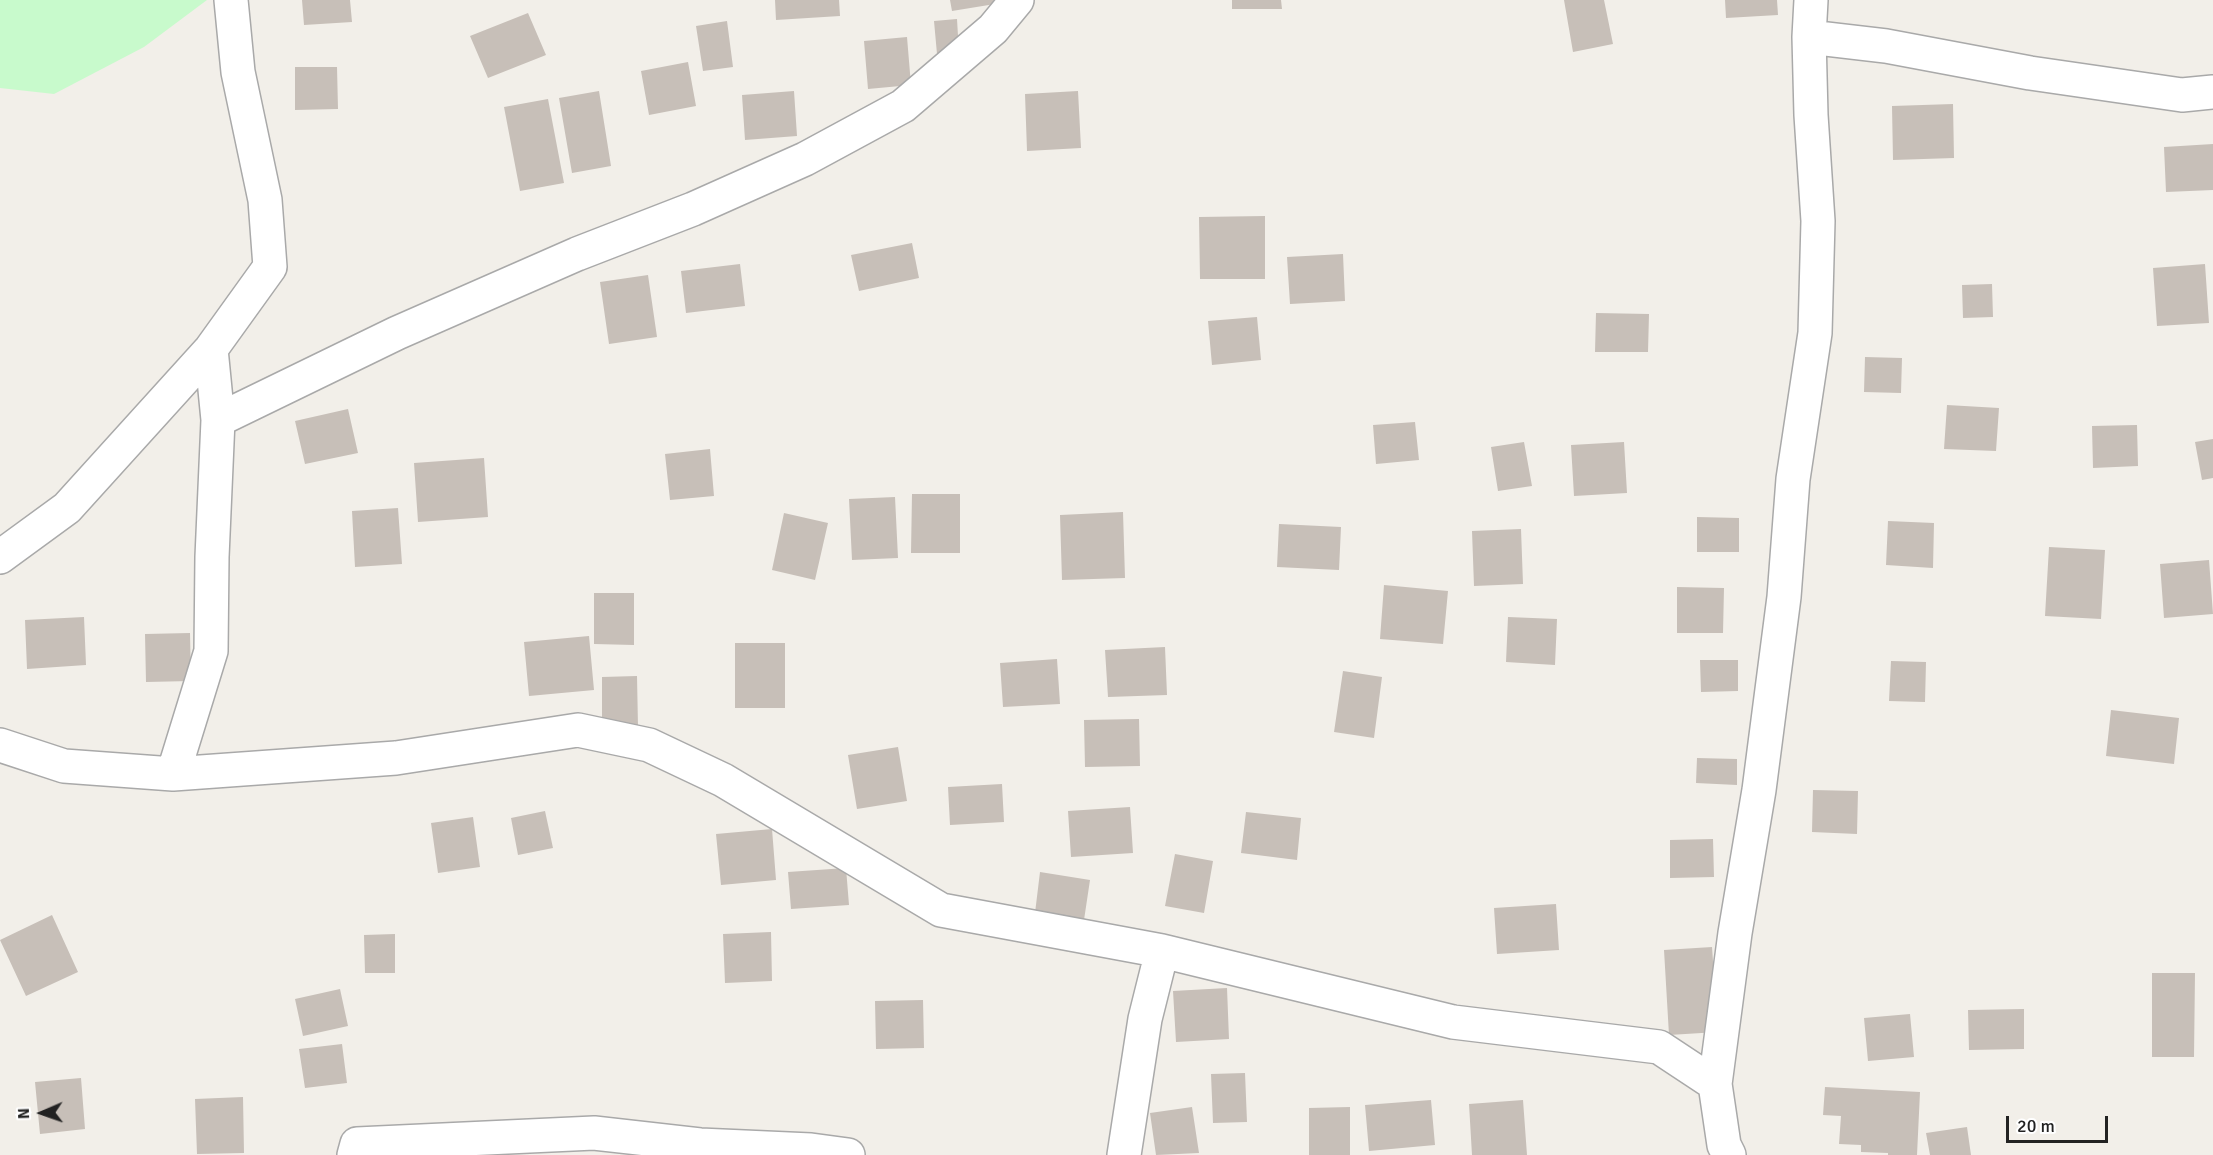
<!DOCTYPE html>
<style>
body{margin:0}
#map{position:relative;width:2213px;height:1155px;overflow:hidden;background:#f2efe9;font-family:Signika,sans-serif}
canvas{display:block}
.north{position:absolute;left:12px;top:1083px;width:60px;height:60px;-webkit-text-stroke:4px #fff;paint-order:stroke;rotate:268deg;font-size:16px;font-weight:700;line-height:24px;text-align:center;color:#222}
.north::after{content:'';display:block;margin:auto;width:21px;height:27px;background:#222;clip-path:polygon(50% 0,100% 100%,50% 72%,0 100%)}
.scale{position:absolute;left:2006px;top:1116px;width:102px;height:27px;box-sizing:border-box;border:3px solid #222;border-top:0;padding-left:8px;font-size:18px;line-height:21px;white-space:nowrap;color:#222;-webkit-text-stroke:4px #fff;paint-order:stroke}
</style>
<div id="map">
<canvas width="2213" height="1155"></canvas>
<div class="north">N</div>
<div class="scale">20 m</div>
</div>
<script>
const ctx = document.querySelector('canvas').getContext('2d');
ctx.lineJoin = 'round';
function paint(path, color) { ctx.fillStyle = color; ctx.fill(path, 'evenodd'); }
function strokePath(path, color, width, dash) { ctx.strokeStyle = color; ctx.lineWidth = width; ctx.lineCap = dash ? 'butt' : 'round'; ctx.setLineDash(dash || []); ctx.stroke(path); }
const park = new Path2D(`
 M 0,0 L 207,0 L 144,47 L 54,94 L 0,88 Z`);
const building = new Path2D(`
 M 302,0 L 350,0 L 352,22 L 304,25 Z
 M 775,0 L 839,0 L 840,16 L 776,20 Z
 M 950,0 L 1001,0 L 1001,3 L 952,11 Z
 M 1232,0 L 1281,0 L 1282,9 L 1232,9 Z
 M 1564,0 L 1604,0 L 1613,44 L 1573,52 Z
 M 1725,0 L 1777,0 L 1778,15 L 1726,18 Z
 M 528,13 L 546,55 L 488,78 L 470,36 Z
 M 957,19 L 959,53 L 937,54 L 934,21 Z
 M 727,21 L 733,67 L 703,71 L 696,26 Z
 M 907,37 L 911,85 L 868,89 L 864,41 Z
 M 688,62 L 696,106 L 649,115 L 641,71 Z
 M 295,67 L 337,67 L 338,109 L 295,110 Z
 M 599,91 L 611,166 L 572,173 L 559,98 Z
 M 794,91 L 797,136 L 745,140 L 742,95 Z
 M 1078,91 L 1081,148 L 1027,151 L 1025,94 Z
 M 548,99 L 564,183 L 520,191 L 504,107 Z
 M 1953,104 L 1954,158 L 1893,160 L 1892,106 Z
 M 2213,144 L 2213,190 L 2166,192 L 2164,147 Z
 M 1265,216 L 1265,279 L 1200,279 L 1199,217 Z
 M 912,243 L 919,278 L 859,291 L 851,255 Z
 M 1343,254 L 1345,301 L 1290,304 L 1287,257 Z
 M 740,264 L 745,306 L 686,313 L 681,271 Z
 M 2205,264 L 2209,323 L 2157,326 L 2153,268 Z
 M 648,275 L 657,337 L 609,344 L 600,282 Z
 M 1992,284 L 1993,317 L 1963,318 L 1962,285 Z
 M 1596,313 L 1649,314 L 1648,352 L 1595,352 Z
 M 1257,317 L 1261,360 L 1212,365 L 1208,321 Z
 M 1865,357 L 1902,358 L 1901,393 L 1864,392 Z
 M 1947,405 L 1999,408 L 1996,451 L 1944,449 Z
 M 348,409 L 358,453 L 305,464 L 295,421 Z
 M 1415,422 L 1419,460 L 1376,464 L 1373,425 Z
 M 2137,425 L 2138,466 L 2093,468 L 2092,426 Z
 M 2213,439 L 2213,478 L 2202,480 L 2195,442 Z
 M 1524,442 L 1532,486 L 1498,491 L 1491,447 Z
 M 1624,442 L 1627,493 L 1574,496 L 1571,445 Z
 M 710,449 L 714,496 L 670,500 L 665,454 Z
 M 484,458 L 488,517 L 418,522 L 414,463 Z
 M 912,494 L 960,494 L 960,553 L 911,553 Z
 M 895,497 L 898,558 L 852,560 L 849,499 Z
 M 398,508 L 402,564 L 355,567 L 352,511 Z
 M 1123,512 L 1125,578 L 1062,580 L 1060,515 Z
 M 784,513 L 828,523 L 815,580 L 772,570 Z
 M 1697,517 L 1739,518 L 1739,552 L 1697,552 Z
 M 1888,521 L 1934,523 L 1933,568 L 1886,565 Z
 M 1279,524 L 1341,527 L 1339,570 L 1277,567 Z
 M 1521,529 L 1523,584 L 1474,586 L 1472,531 Z
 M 2049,547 L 2105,550 L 2101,619 L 2045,616 Z
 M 2209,560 L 2213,614 L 2164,618 L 2160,564 Z
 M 1384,585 L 1448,591 L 1443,644 L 1380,639 Z
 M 1677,587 L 1724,588 L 1723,633 L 1677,633 Z
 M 594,593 L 634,593 L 634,645 L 594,644 Z
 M 84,617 L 86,665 L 27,669 L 25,620 Z
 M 1508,617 L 1557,619 L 1555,665 L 1506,662 Z
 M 190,633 L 191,681 L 146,682 L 145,634 Z
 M 589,636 L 594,690 L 529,696 L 524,642 Z
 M 735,643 L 785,643 L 785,708 L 735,708 Z
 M 1165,647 L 1167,695 L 1108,697 L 1105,650 Z
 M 1057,659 L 1060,704 L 1003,707 L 1000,663 Z
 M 1700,660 L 1738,660 L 1738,691 L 1701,692 Z
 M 1891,661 L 1926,662 L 1925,702 L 1889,701 Z
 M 1343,671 L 1382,677 L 1374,738 L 1334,732 Z
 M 637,676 L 638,727 L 602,728 L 602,677 Z
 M 2111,710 L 2179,718 L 2174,764 L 2106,756 Z
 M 1139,719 L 1140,766 L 1085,767 L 1084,720 Z
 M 898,747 L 907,801 L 857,809 L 848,755 Z
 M 1697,758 L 1737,759 L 1737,785 L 1696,783 Z
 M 1002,784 L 1004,822 L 950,825 L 948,787 Z
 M 1813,790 L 1858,791 L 1857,834 L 1812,832 Z
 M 1130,807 L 1133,853 L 1071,857 L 1068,811 Z
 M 545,811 L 553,848 L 518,855 L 511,818 Z
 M 1246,812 L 1301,818 L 1297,860 L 1241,853 Z
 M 473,817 L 480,867 L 438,873 L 431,823 Z
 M 772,829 L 776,880 L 721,885 L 716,834 Z
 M 1713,839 L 1714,877 L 1670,878 L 1670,840 Z
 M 1175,854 L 1213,861 L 1204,913 L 1165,906 Z
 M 846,868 L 849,905 L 791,909 L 788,872 Z
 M 1040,872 L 1090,880 L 1084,920 L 1035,913 Z
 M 1556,904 L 1559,950 L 1497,954 L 1494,908 Z
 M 52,915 L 78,972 L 26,996 L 0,940 Z
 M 771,932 L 772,981 L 725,983 L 723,934 Z
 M 395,934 L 395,973 L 365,973 L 364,935 Z
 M 1712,947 L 1718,1032 L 1669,1035 L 1664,950 Z
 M 2152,973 L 2195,973 L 2194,1057 L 2152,1057 Z
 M 1227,988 L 1229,1039 L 1176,1042 L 1173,991 Z
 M 340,989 L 348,1026 L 303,1036 L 295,999 Z
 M 923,1000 L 924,1048 L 876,1049 L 875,1001 Z
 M 2024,1009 L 2024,1049 L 1969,1050 L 1968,1010 Z
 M 1910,1014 L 1914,1057 L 1868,1061 L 1864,1018 Z
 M 342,1044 L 347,1083 L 305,1088 L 299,1049 Z
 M 1245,1073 L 1247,1122 L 1213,1123 L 1211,1074 Z
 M 81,1078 L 85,1129 L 40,1134 L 35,1082 Z
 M 1825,1087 L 1920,1092 L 1917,1155 L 1888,1155 L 1888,1153 L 1861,1152 L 1861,1145 L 1839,1144 L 1841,1116 L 1823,1115 Z
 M 243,1097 L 244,1153 L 197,1154 L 195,1099 Z
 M 1431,1100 L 1435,1145 L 1369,1151 L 1365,1105 Z
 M 1523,1100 L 1527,1155 L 1472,1155 L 1469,1104 Z
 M 1192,1107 L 1199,1153 L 1156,1155 L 1150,1113 Z
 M 1350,1107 L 1350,1155 L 1309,1155 L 1309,1108 Z
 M 1967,1127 L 1971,1155 L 1930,1155 L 1926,1133 Z`);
const street = new Path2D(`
 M 1809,37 L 1886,46 L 2030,73 L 2182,95 L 2213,92
 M 218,420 L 397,333 L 577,254 L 693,209 L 805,159 L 903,106 L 993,29 L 1017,0
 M 0,557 L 67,508 L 211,349 L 270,267 L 265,200 L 238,72 L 231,0
 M 0,745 L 64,766 L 173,774 L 396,758 L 578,730 L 649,745 L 723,780 L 941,910 L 1162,951 L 1145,1019 L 1124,1155
 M 173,774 L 211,651 L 212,557 L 218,420 L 211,349
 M 1162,951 L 1453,1022 L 1659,1047 L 1715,1084 L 1724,1145 L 1729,1155
 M 1715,1084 L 1735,933 L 1759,790 L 1784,597 L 1793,479 L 1815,333 L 1818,221 L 1811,115 L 1809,37 L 1811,0
 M 354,1155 L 357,1144 L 594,1133 L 700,1145 L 811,1150 L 848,1155`);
paint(park, '#c8facc');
paint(building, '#c7bfb8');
strokePath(street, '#a9a9a9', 36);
strokePath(street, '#fff', 33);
</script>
